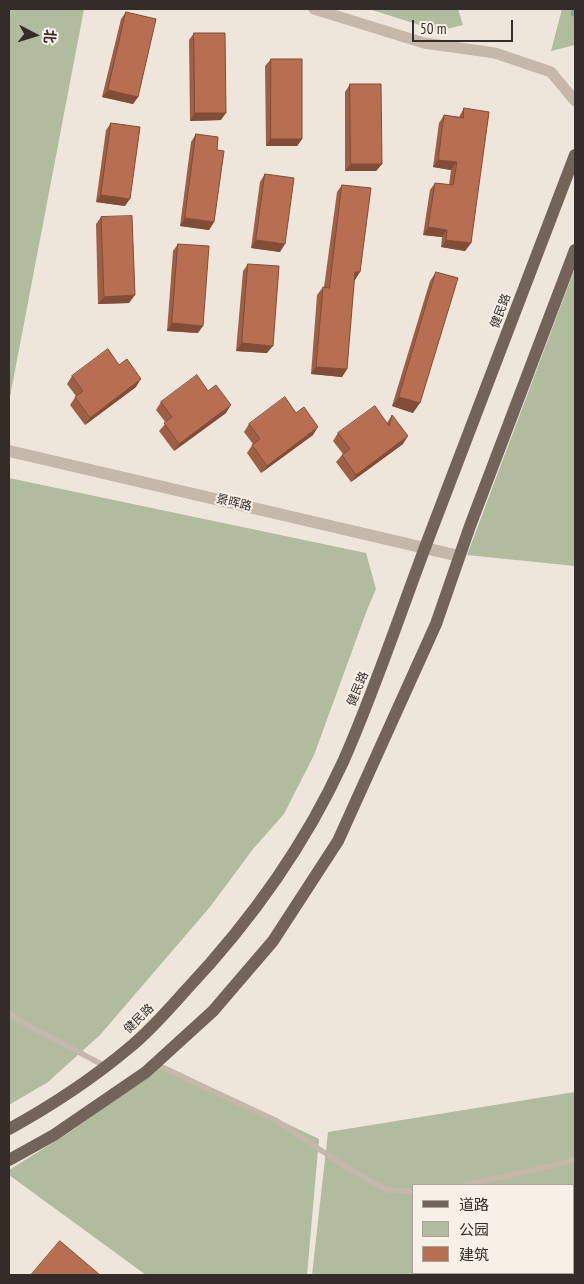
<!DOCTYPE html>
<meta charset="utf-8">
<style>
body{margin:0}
#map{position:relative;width:584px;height:1284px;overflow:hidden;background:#efe6db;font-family:"PT Sans Narrow","Noto Sans SC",sans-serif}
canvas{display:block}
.frame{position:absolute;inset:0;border:10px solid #332c28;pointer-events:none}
.legend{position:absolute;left:412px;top:1184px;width:162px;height:90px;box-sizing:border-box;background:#f7f0e7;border:1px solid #a9a29b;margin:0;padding:6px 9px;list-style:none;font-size:15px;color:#332c28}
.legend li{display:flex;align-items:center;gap:10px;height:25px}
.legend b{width:25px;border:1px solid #a9a29b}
.north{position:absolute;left:10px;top:10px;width:50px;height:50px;-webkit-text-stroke:4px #f7f0e7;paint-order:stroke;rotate:95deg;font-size:14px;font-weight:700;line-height:20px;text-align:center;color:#332c28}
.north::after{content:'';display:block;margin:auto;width:18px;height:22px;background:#332c28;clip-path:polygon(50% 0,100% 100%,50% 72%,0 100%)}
.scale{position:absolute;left:412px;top:20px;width:101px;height:22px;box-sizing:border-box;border:2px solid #332c28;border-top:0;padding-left:6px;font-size:15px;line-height:18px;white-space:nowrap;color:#332c28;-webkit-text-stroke:4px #f7f0e7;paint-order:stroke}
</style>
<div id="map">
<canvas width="584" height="1284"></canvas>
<div class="frame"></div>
<ul class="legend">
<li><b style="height:6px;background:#73645a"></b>道路</li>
<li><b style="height:14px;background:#b0bc9d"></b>公园</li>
<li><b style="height:14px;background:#b86e50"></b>建筑</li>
</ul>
<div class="north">北</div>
<div class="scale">50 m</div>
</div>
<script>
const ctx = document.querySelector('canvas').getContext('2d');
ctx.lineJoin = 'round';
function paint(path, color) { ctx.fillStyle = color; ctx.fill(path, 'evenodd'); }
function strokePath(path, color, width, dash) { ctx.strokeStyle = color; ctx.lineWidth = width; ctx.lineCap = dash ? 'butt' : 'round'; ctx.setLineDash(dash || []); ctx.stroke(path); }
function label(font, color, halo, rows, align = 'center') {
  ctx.font = font + ' "PT Sans Narrow","Noto Sans SC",sans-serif'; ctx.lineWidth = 4; ctx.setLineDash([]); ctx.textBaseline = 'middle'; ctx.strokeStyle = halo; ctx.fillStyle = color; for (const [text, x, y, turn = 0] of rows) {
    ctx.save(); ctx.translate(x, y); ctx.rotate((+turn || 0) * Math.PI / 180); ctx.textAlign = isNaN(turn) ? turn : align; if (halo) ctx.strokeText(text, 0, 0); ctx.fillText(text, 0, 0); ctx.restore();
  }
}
const green = new Path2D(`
 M 9,9 L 84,9 L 9,402 Z
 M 369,9 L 458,9 L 463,25 L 438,31 Z
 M 562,9 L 575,9 L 575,45 L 551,51 Z
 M 575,268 L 575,566 L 467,555 Z
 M 9,478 L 366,553 L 376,589 L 367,610 L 314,755 L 284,814 L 253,849 L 210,907 L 100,1035 L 48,1082 L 9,1105 Z
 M 164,1065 L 319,1139 L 307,1275 L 146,1275 L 9,1175 L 9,1170 L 67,1134 Z
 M 575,1092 L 575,1275 L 312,1275 L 328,1132 ZM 413,1185 L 573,1185 L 573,1273 L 413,1273 Z`);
const stream = new Path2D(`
 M 573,14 L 574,9`);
const service = new Path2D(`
 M 9,1013 L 18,1020 L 105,1066
 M 155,1064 L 277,1121 L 346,1167 L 387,1190 L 413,1192
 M 465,1185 L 560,1164 L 575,1159`);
const minor = new Path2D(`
 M 314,9 L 424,43 L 495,53 L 551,72 L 575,101`);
const tertiary = new Path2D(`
 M 9,451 L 459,556`);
const primary = new Path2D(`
 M 9,1129 C 51,1106 92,1079 129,1048 C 150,1031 168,1010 186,990 C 250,922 304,847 343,762 C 377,685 402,607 432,529 C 480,404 528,279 575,155
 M 9,1160 L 54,1135 L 146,1072 L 213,1011 L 273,941 L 338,841 L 436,624 L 470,526 L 575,250`);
const wall = new Path2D(`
 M 126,12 L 138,97 L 133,104 L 102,97 L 121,19 Z
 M 194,33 L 221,120 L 190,121 L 189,40 Z
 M 271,59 L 302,139 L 297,146 L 266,146 L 265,66 Z
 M 350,84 L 382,164 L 376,171 L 345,171 L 345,92 Z
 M 464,108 L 471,243 L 465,251 L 441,247 L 442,237 L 423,235 L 430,190 L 435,183 L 449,185 L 451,170 L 433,167 L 439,123 L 444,115 L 459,117 Z
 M 111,123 L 125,206 L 96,202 L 106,130 Z
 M 196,134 L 214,222 L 209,230 L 180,226 L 191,142 Z
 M 265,174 L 280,252 L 251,248 L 260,182 Z
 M 342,185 L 355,280 L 354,280 L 347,369 L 342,377 L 311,374 L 317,295 L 323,287 L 324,287 L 337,192 Z
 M 101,217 L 129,303 L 98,304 L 96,224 Z
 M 178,244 L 198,333 L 167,331 L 173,251 Z
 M 248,264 L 267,353 L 236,351 L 243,271 Z
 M 436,272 L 413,413 L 392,406 L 430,281 Z
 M 119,365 L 136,387 L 85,425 L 70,405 L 76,396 L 67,384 L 72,376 Z
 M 208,391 L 226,413 L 174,451 L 159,431 L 166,423 L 156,410 L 161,402 Z
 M 296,413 L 313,435 L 261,473 L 247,453 L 253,444 L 244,432 L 249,424 Z
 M 392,415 L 403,444 L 351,482 L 336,462 L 343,454 L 333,441 L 338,433 L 387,423 Z`);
const shadedWall = new Path2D(`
 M 108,90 L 138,97 L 133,104 L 102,97 Z
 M 195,113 L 226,113 L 221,120 L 190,121 Z
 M 271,139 L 302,139 L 297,146 L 266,146 Z
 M 438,160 L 457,162 L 451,170 L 433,167 Z
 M 351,164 L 382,164 L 376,171 L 345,171 Z
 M 101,195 L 130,199 L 125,206 L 96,202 Z
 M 185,218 L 214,222 L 209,230 L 180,226 Z
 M 428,227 L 447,230 L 442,237 L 423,235 Z
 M 256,240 L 285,244 L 280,252 L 251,248 Z
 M 446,240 L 471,243 L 465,251 L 441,247 Z
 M 355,272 L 360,272 L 355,280 L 350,279 Z
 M 135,295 L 129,303 L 98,304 L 104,297 Z
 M 172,323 L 203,326 L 198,333 L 167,331 Z
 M 242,343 L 273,346 L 267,353 L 236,351 Z
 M 316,367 L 347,369 L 342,377 L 311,374 Z
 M 141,379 L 136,387 L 85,425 L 90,418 Z
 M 399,397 L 420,403 L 413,413 L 392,406 Z
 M 231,405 L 226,413 L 174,451 L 179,444 Z
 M 318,427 L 313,435 L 261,473 L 267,466 Z
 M 408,436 L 403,444 L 351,482 L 356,475 Z`);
const building = new Path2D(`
 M 126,12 L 156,19 L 138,97 L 108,90 Z
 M 194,33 L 225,33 L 226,113 L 195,113 Z
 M 271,59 L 302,59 L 302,139 L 271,139 Z
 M 350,84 L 381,84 L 382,164 L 351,164 Z
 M 464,108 L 489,112 L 471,243 L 446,240 L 447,230 L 428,227 L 435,183 L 453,185 L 457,162 L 438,160 L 444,115 L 463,118 Z
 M 111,123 L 140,127 L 130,199 L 101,195 Z
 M 196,134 L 218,137 L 217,150 L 224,151 L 214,222 L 185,218 Z
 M 265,174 L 294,178 L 285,244 L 256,240 Z
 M 342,185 L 371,188 L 360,272 L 355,272 L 347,369 L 316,367 L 323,287 L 329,288 Z
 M 132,216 L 135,295 L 104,297 L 101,217 Z
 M 178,244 L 209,246 L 203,326 L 172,323 Z
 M 248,264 L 279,266 L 273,346 L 242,343 Z
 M 436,272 L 458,278 L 420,403 L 399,397 Z
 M 108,349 L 119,365 L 127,359 L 141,379 L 90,418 L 75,397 L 83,391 L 72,376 Z
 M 197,375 L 208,391 L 216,385 L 231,405 L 179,444 L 164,423 L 172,417 L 161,402 Z
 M 285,397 L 296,413 L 304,407 L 318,427 L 267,466 L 252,445 L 260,439 L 249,424 Z
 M 375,406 L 389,426 L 392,415 L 408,436 L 356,475 L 342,455 L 350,449 L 338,433 Z
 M 60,1241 L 100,1275 L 31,1275 Z`);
const streetNames = [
 ["健民路",501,311,-69],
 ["景晖路",234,503,13],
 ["健民路",358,689,-67],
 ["健民路",139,1019,-44]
];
paint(green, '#b0bc9d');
strokePath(stream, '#7da4a8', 4.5);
strokePath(service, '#c5b7a9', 5.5);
strokePath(minor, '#c5b7a9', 11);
strokePath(tertiary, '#c5b7a9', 12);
strokePath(primary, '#73645a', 12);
paint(wall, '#9e5f45');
paint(shadedWall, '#814d38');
paint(building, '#b86e50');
strokePath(building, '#814d38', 1);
label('12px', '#332c28', '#f7f0e7', streetNames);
</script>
